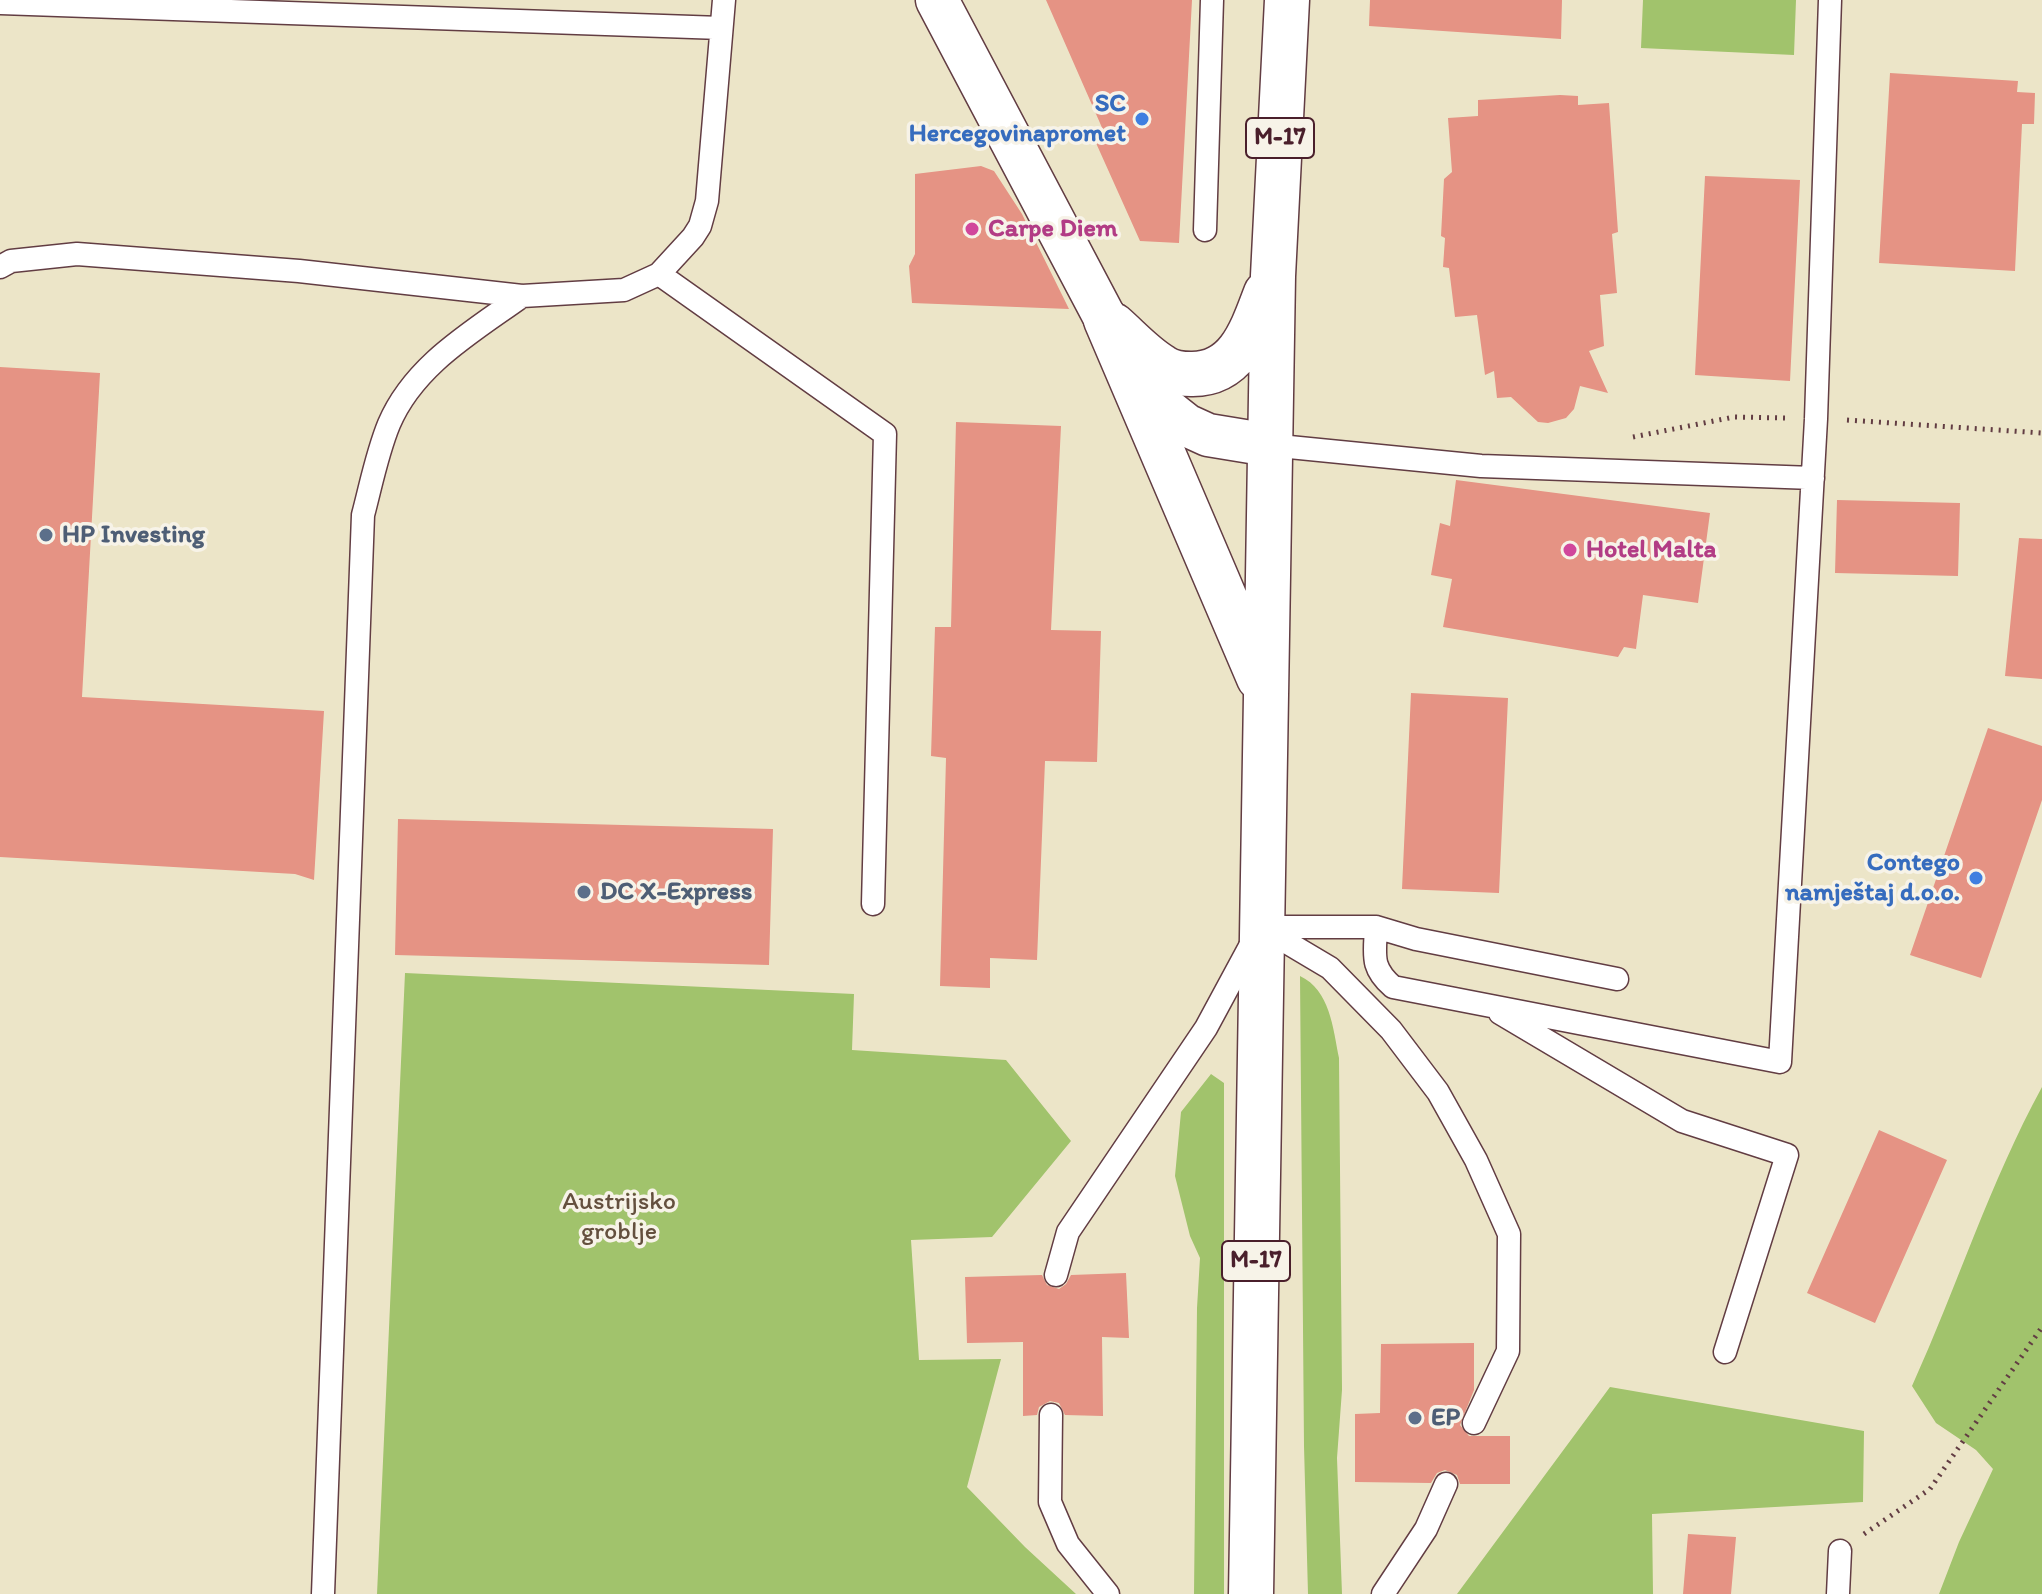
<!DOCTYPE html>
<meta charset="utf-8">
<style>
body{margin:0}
canvas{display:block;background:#ece5c8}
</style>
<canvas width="2042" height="1594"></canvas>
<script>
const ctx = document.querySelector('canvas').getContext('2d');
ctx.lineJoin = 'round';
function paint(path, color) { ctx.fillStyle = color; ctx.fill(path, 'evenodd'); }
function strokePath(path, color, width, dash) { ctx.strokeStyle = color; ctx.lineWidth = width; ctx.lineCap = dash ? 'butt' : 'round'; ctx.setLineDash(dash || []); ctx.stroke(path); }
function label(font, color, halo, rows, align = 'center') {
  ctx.font = font + ' Itim,sans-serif'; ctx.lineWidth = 7; ctx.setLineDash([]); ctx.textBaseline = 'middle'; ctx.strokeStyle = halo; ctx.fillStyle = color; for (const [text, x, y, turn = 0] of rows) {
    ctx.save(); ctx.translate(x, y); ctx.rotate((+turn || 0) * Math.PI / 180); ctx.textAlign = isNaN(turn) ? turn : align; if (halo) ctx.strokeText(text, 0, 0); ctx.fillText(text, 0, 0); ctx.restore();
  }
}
const green = new Path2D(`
 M 1643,0 L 1796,0 L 1794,55 L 1641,48 Z
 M 405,973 L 854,994 L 852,1050 L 1006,1060 L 1071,1141 L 992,1237 L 911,1240 L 919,1360 L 1001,1359 L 967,1487 L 1025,1547 L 1076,1594 L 377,1594 Z
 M 1300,976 C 1330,990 1333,1028 1339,1058 L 1342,1390 L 1337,1458 L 1342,1594 L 1308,1594 L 1304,1446 Z
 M 1211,1074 L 1224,1083 L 1224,1594 L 1194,1594 L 1197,1308 L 1200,1258 L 1190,1236 L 1175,1176 L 1181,1112 Z
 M 2042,1087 L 2042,1594 L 1939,1594 L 1959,1542 L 1993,1469 L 1976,1450 L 1936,1423 L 1912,1386 C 1957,1287 1990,1182 2042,1087 Z
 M 1610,1387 L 1864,1431 L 1863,1502 L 1652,1514 L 1653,1594 L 1457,1594 Z`);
const building = new Path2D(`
 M 1046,0 L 1192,0 L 1179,243 L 1140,241 L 1096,143 L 1107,139 Z
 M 1370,0 L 1562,0 L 1561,39 L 1369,26 Z
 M 1890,73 L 2018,81 L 2017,92 L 2035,93 L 2034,124 L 2022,124 L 2015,271 L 1879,263 Z
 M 1560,95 L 1578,96 L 1578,105 L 1609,103 L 1618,232 L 1612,234 L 1617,293 L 1600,295 L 1604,346 L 1589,351 L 1608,393 L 1580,386 L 1574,409 L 1566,418 L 1548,423 L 1538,422 L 1511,397 L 1497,398 L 1494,371 L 1485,375 L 1477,315 L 1455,317 L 1449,268 L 1443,267 L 1445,238 L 1441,236 L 1444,179 L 1452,172 L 1448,118 L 1478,116 L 1478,100 Z
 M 981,166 L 994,171 L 1022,214 L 1069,309 L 912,303 L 909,266 L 915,254 L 915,174 Z
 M 1705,176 L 1800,180 L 1790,381 L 1695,375 Z
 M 0,367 L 100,373 L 82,697 L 324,711 L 314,880 L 295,874 L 0,857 Z
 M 956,422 L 1061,426 L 1051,630 L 1101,631 L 1097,762 L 1045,761 L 1037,960 L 990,958 L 990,988 L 940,986 L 946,758 L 931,756 L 935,627 L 951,627 Z
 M 1456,480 L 1710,513 L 1698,603 L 1643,595 L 1636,649 L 1624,647 L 1618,657 L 1443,627 L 1452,579 L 1431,575 L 1440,523 L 1450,526 Z
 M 1837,500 L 1960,503 L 1958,576 L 1835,573 Z
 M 2019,538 L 2042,539 L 2042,679 L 2005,676 Z
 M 1411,693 L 1508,698 L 1499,893 L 1402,889 Z
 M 1988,728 L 2042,746 L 2042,800 L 1981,978 L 1910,955 Z
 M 398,819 L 773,829 L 769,965 L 395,955 Z
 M 1879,1130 L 1947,1160 L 1875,1323 L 1807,1293 Z
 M 1126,1273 L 1129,1338 L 1102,1337 L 1103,1416 L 1065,1415 L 1059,1403 L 1050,1401 L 1039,1407 L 1037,1415 L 1023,1416 L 1023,1342 L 967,1343 L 965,1277 L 1042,1275 L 1047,1285 L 1059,1289 L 1066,1284 L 1071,1275 Z
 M 1474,1343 L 1474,1390 L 1460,1425 L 1469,1436 L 1510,1436 L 1510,1484 L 1460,1484 L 1457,1475 L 1445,1470 L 1437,1473 L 1431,1483 L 1355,1482 L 1355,1414 L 1380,1413 L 1381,1344 Z
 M 1688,1534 L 1736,1537 L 1731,1594 L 1683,1594 Z`);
const path = new Path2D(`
 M 1847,420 L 2042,433
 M 1633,437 L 1734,417 L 1785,418
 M 1864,1534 L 1930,1489 L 2042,1327`);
const service = new Path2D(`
 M 0,3 L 721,28
 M 1205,230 L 1212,0
 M 0,267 L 11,261 L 77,254 L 299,271 L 522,296 L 624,290 L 659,274 L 693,237 L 700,226 L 707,201 L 724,0
 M 659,274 L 885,434 L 873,904
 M 1269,445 L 1481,466 L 1813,478
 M 1261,927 L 1330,968 L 1391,1030 L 1438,1092 L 1476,1160 L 1509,1234 L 1508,1351 L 1474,1423
 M 1262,927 L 1376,927 L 1416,939 L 1617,979
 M 1376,927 C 1375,955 1370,967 1393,987 L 1780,1062 L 1816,419 L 1830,0
 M 1500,1013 L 1682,1121 L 1787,1155 L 1725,1352
 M 1056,1275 L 1068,1232 L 1206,1028 L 1254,939
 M 1051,1415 L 1050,1502 L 1068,1544 L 1108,1594
 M 323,1594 L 363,515 C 371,485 377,453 389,424 C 414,365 472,332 522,296
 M 1383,1594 L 1426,1529 L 1446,1484
 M 1838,1594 L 1840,1551`);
const minor = new Path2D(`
 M 937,0 L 1106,320 L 1162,406 L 1186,425 L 1208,435 L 1269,445`);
const primary = new Path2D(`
 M 1106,320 L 1259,678
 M 1113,325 C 1128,338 1143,355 1161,366 C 1169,372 1181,374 1191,374 C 1238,375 1252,330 1266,293
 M 1251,1594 L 1273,276 L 1287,0`);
const markers = [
 [1142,119,8,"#3f7fe0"],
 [972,229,8,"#d1479c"],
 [46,535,8,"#5c6f8a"],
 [1570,550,8,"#d1479c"],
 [1976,878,8,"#3f7fe0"],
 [584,892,8,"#5c6f8a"],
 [1415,1418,8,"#5c6f8a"]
];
const shields = [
 [1280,138,68],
 [1256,1261,68]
];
const shieldNames = [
 ["M-17",1280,138],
 ["M-17",1256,1261]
];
const shopNames = [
 ["SC",1126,104],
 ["Hercegovinapromet",1126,134],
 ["Contego",1960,863],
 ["namještaj d.o.o.",1960,893]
];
const hotelNames = [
 ["Carpe Diem",988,229],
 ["Hotel Malta",1586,550]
];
const serviceNames = [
 ["HP Investing",62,535],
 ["DC X-Express",600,892],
 ["EP",1431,1418]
];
const parkNames = [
 ["Austrijsko",619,1202],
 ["groblje",619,1232]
];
paint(green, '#a1c36c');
paint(building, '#e59384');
strokePath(service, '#623d43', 25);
strokePath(minor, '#623d43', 45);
strokePath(primary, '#623d43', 47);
strokePath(path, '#623d43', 5, [2, 6]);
strokePath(service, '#fff', 22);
strokePath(minor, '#fff', 42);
strokePath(primary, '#fff', 44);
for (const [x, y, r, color] of markers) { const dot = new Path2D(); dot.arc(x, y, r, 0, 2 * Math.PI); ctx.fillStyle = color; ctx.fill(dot); strokePath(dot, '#f7f3e8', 3); }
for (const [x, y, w] of shields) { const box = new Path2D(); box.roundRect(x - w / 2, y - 20, w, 40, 6); ctx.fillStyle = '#f7f3e8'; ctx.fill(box); strokePath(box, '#4a1f2b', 2); }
label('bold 24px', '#4a1f2b', null, shieldNames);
label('bold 26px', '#366cbe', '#f7f3e8', shopNames, 'right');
label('bold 26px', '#b23c85', '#f7f3e8', hotelNames, 'left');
label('bold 26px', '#4e5e75', '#f7f3e8', serviceNames, 'left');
label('26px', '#64503e', '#f7f3e8', parkNames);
</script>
